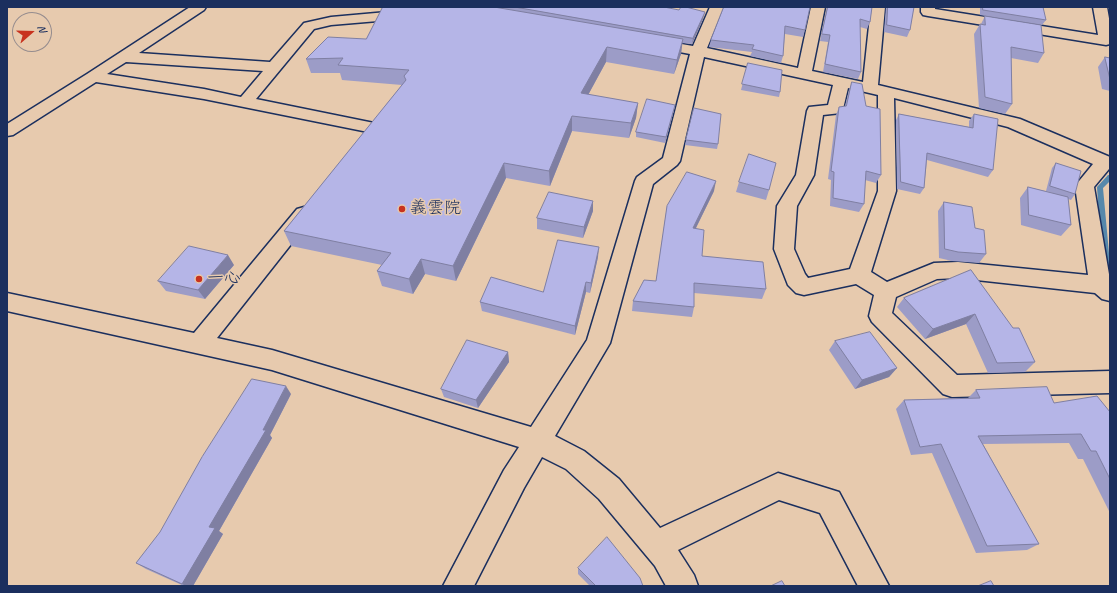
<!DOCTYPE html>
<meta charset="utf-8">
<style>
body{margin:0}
#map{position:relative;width:1117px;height:593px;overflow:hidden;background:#e7caae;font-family:Caveat,sans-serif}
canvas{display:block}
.frame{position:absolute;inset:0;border:8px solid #1b2f5e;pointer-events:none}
.north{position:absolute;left:12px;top:12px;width:40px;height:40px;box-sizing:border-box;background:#e7caae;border:1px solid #958c8e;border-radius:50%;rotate:70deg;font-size:11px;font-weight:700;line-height:16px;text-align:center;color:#1b2f5e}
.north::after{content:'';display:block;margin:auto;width:14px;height:18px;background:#c8321e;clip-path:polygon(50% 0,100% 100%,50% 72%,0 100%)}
</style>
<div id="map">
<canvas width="1117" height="593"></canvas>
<div class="frame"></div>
<div class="north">N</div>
</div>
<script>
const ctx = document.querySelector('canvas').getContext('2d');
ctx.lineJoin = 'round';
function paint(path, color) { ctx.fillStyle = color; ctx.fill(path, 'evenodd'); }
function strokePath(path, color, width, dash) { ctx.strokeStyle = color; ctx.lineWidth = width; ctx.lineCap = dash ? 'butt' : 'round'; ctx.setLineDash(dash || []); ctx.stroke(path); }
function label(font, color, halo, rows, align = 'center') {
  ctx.font = font + ' Caveat,"Klee One",sans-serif'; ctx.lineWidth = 3; ctx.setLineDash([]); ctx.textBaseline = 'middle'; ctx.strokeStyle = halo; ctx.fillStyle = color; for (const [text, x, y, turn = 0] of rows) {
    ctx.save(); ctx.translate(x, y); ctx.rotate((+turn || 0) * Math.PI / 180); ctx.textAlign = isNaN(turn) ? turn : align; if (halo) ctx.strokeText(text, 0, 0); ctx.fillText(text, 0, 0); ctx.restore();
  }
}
const stream = new Path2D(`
 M 1108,175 L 1110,175 L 1110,181 L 1103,188 L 1110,264 L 1106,267 L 1102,264 L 1097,187 Z`);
const street = new Path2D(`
 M 190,7 L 206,7 L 204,10 L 139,53 L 270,62 L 304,23 L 331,17 L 443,7 L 467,7 L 462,12 L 437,16 L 331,25 L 314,29 L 256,99 L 379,124 L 382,128 L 379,132 L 373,133 L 204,99 L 96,82 L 13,135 L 7,136 L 7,124 L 87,74 ZM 126,62 L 263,71 L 241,97 L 204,89 L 107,74 Z
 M 710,7 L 724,7 L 707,48 L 798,68 L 811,7 L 825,7 L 812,71 L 863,82 L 871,7 L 885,7 L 878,85 L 1020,119 L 1110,157 L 1110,170 L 1109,169 L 1094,187 L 1110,280 L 1110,301 L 1102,299 L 1095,293 L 958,278 L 937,279 L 896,297 L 892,313 L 957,375 L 1110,371 L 1110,393 L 952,397 L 943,394 L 872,322 L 869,316 L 874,295 L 856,284 L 804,295 L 796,293 L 788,285 L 774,249 L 777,206 L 796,175 L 807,111 L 809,107 L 828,105 L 833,85 L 704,57 L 680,161 L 677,165 L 653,184 L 610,343 L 555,436 L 584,451 L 619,479 L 660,528 L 778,473 L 839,492 L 889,586 L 858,586 L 820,513 L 779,500 L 678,550 L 694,575 L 698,586 L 666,586 L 655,566 L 599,499 L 566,469 L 542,457 L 524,488 L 474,586 L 443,586 L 504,470 L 519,447 L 272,370 L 7,311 L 7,293 L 194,333 L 297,209 L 304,207 L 311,209 L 314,214 L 311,219 L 217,338 L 272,350 L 531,427 L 587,340 L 635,181 L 637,177 L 663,158 L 690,54 L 648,46 L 646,43 L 648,40 L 653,39 L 693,46 ZM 848,88 L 878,95 L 878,191 L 850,269 L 808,278 L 805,274 L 794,249 L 797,206 L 814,175 L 823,115 L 841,113 L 843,109 ZM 894,98 L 1008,127 L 1093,164 L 1075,186 L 1088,275 L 958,262 L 934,263 L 887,282 L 871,272 L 896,191 Z
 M 921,7 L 935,7 L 935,9 L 1098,35 L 1093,7 L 1107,7 L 1110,24 L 1110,44 L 1106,45 L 928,16 L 923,15 L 921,12 Z`);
const wall = new Path2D(`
 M 383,7 L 664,7 L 703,19 L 692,44 L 682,43 L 681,54 L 674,74 L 606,62 L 588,95 L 638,103 L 636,118 L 629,138 L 572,131 L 550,186 L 506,178 L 456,281 L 425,274 L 413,294 L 382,286 L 377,271 L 382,265 L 291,246 L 284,231 L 402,85 L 342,80 L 340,73 L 311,73 L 306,59 L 366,39 Z
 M 724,7 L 805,30 L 803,37 L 785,34 L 783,56 L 781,63 L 750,56 L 752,52 L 709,47 L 711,40 Z
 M 827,7 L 872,7 L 870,22 L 867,29 L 860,27 L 861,72 L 858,79 L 823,72 L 828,42 L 820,41 Z
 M 886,7 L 914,7 L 910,30 L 907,37 L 884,32 Z
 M 980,7 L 1043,7 L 1046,20 L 1042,25 L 980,15 Z
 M 985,16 L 1044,53 L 1038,63 L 1011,58 L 1012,104 L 1005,114 L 979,108 L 974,34 L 980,24 L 981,24 Z
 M 1105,57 L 1110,58 L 1110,91 L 1102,89 L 1098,67 Z
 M 748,63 L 780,92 L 779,97 L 741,90 Z
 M 852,82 L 881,175 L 876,183 L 865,180 L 864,204 L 859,212 L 830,206 L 831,180 L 828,179 L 836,115 L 839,107 L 845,106 L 849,90 Z
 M 694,108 L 718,144 L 717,149 L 685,145 Z
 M 674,110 L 665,143 L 636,137 L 636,132 Z
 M 899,114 L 969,127 L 969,121 L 974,114 L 993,170 L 988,177 L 927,160 L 924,188 L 920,194 L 897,189 L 896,120 Z
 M 1056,163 L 1075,194 L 1071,200 L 1068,199 L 1071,225 L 1061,236 L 1021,225 L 1020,198 L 1028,187 L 1053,193 L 1046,191 L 1052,168 Z
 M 739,182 L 769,190 L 766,200 L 736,192 Z
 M 714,191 L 696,228 L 702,256 L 766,289 L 762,299 L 694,293 L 694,307 L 692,317 L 632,311 L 633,301 L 656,281 L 667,206 Z
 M 944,202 L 975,228 L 986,254 L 979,263 L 952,261 L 939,258 L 938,211 Z
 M 593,211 L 583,238 L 537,229 L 537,218 Z
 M 598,257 L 590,293 L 586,292 L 575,335 L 482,311 L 480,302 L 543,292 Z
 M 234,265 L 205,299 L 166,291 L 158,281 Z
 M 971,270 L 1035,362 L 1025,372 L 988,373 L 966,324 L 925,339 L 897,307 L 904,298 Z
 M 835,341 L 897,368 L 889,377 L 855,389 L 829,350 Z
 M 508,352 L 509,362 L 478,408 L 444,397 L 441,389 Z
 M 976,390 L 1110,412 L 1110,513 L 1083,459 L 1078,459 L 1069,443 L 983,444 L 1039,544 L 1027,550 L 976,553 L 932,453 L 911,455 L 896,409 L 904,400 L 968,398 Z
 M 291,394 L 270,435 L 272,438 L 219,531 L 223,534 L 193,586 L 184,586 L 146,569 L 136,563 Z
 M 578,568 L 643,586 L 590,586 L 578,574 Z`);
const shadedWall = new Path2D(`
 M 705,12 L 703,19 L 692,44 L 693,38 Z
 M 683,39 L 681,54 L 674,74 L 677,60 Z
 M 607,47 L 606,62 L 581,108 L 581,93 Z
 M 638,103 L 636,118 L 629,138 L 631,123 Z
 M 675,105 L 674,110 L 665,143 L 666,137 Z
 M 572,116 L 572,131 L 550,186 L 549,171 Z
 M 504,163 L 506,178 L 456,281 L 453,266 Z
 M 716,181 L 714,191 L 691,238 L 693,228 Z
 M 593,201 L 593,211 L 583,238 L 584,227 Z
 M 599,247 L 598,257 L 590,293 L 591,283 Z
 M 228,255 L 234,265 L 205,299 L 198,290 Z
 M 421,259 L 425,274 L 413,294 L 409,279 Z
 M 586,282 L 586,292 L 575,335 L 575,326 Z
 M 975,314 L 966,324 L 925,339 L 933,329 Z
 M 508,352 L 509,362 L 478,408 L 476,400 Z
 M 897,368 L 889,377 L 855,389 L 862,380 Z
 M 286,386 L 291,394 L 270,435 L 272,438 L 219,531 L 223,534 L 193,586 L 186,586 L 182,584 L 209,527 Z`);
const building = new Path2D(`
 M 383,7 L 494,7 L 683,39 L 677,60 L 607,47 L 581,93 L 638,103 L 631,123 L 572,116 L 549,171 L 504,163 L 453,266 L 421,259 L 409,279 L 377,271 L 391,253 L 284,231 L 406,80 L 404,76 L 409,70 L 338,65 L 343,58 L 306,59 L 328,37 L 366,39 Z
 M 515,7 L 664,7 L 679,10 L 681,7 L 686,7 L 705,12 L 693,38 Z
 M 724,7 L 810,7 L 805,30 L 785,26 L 783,56 L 752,49 L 754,45 L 711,40 Z
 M 828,7 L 872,7 L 870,22 L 860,19 L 861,72 L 825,64 L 830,35 L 822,34 Z
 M 888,7 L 914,7 L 910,30 L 887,25 Z
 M 983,7 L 1043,7 L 1046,20 L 983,10 Z
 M 985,16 L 1041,25 L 1044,53 L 1011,47 L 1012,104 L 985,97 L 980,24 L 985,25 Z
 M 1105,57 L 1110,58 L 1110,79 Z
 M 748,63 L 782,70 L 780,92 L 742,84 Z
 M 852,82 L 862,84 L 866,106 L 880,109 L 881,175 L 866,171 L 864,204 L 833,198 L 834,172 L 831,171 L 839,107 L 846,106 Z
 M 647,99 L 675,105 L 666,137 L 636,132 Z
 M 694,108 L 721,114 L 718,144 L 686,140 Z
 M 899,114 L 973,128 L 974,114 L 998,119 L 993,170 L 927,153 L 924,188 L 901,182 Z
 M 749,154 L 776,163 L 769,190 L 739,182 Z
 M 1056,163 L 1081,171 L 1075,194 L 1050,186 Z
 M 687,172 L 716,181 L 693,228 L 704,230 L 702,256 L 763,262 L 766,289 L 694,283 L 694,307 L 633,301 L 644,280 L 656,281 L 667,206 Z
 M 1028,187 L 1068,197 L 1071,225 L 1029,215 Z
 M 549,192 L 593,201 L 584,227 L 537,218 Z
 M 944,202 L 972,207 L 975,228 L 984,230 L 986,254 L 958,252 L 945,249 Z
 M 558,240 L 599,247 L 591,283 L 586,282 L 575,326 L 480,302 L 491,277 L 543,292 Z
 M 189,246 L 228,255 L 198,290 L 158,281 Z
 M 971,270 L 1013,328 L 1019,328 L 1035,362 L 997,363 L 975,314 L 933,329 L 904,298 Z
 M 870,332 L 897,368 L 862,380 L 835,341 Z
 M 467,340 L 508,352 L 476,400 L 441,389 Z
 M 252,379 L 286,386 L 263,430 L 266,430 L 209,527 L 215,528 L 182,584 L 136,563 L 160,532 L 202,457 Z
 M 1047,387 L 1054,403 L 1097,396 L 1110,412 L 1110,479 L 1096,451 L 1091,451 L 1081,434 L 978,436 L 1039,544 L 987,546 L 941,444 L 920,447 L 904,400 L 980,398 L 976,390 Z
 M 607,537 L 640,578 L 643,586 L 596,586 L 578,568 Z
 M 782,581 L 785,586 L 771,586 Z
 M 991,581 L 994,586 L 978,586 Z`);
const markers = [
 [402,209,4,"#c8321e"],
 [199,279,4,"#c8321e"]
];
const poiNames = [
 ["義雲院",410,209],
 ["一心",207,279]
];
paint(stream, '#5688ab');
strokePath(street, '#1b2f5e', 3);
paint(street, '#e7caae');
paint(wall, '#9c9cc7');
paint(shadedWall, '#7f7fa2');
paint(building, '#b5b5e7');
strokePath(building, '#7f7fa2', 1);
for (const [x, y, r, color] of markers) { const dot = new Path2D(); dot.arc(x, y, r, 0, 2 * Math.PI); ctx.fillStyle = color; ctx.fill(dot); strokePath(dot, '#e7caae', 1.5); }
label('17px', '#1b2f5e', '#e7caae', poiNames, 'left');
</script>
